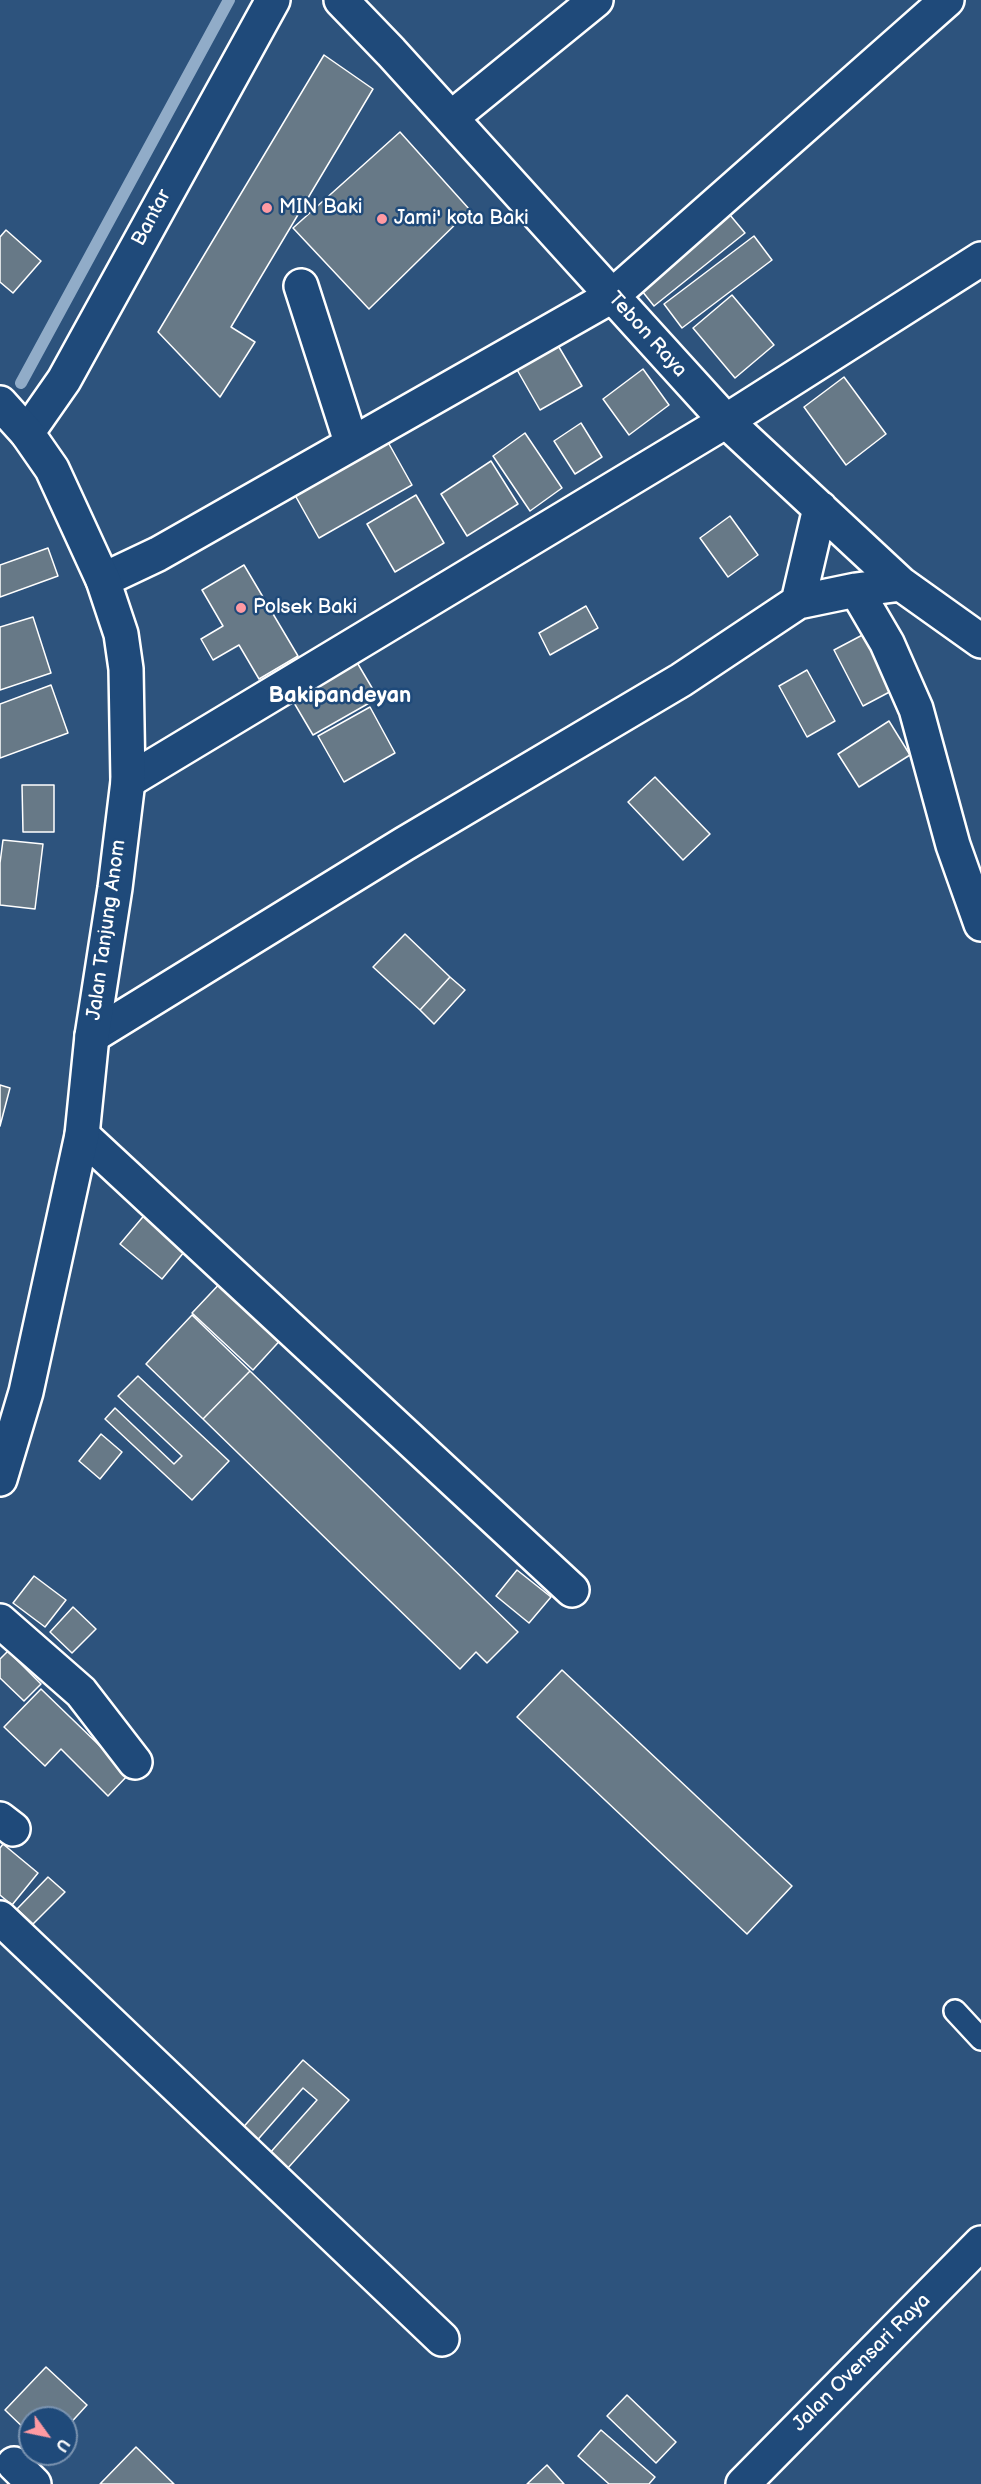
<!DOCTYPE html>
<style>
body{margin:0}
#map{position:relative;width:981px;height:2484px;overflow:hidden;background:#2d537d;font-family:"Balsamiq Sans",sans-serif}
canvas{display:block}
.north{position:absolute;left:18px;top:2406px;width:60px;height:60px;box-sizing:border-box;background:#1f4a7a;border:2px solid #7992af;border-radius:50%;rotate:123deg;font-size:16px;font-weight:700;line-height:24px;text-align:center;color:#fff}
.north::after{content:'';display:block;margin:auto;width:21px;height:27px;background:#ff9aa2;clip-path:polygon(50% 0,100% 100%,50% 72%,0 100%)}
</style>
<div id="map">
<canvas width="981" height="2484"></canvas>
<div class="north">U</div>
</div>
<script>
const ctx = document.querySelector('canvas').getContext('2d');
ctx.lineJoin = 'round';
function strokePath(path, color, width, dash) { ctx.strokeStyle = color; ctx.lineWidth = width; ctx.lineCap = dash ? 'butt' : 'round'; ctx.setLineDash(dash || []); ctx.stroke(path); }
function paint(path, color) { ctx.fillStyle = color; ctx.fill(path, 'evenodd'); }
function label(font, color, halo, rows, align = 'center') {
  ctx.font = font + ' "Balsamiq Sans",sans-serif'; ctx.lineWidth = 5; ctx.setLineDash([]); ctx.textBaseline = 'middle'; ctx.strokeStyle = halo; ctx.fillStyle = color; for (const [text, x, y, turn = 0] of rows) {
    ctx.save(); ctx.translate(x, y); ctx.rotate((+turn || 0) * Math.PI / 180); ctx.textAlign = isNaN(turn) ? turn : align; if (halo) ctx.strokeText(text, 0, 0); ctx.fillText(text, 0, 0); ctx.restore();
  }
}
const stream = new Path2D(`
 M 21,383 L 229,0`);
const building = new Path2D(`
 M 324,55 L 373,89 L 231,327 L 255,342 L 220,397 L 158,332 Z
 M 400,132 L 470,210 L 369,309 L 293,228 Z
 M 725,209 L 745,233 L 654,306 L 634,281 Z
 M 6,230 L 41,261 L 13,293 L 0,282 L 0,237 Z
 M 754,236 L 772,260 L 682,328 L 664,304 Z
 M 732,295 L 774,345 L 735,378 L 693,328 Z
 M 553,337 L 582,386 L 540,410 L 512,361 Z
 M 643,369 L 669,405 L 629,435 L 603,399 Z
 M 844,377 L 886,434 L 846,465 L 804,407 Z
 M 581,423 L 602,457 L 575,474 L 554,441 Z
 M 525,433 L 562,488 L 530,511 L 493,456 Z
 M 384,435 L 412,485 L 319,538 L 291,488 Z
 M 491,461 L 518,504 L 467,536 L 441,494 Z
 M 416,495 L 444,543 L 395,572 L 367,524 Z
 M 730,516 L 758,555 L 728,577 L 700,538 Z
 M 48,548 L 58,576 L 0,597 L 0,565 Z
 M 244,565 L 298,656 L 259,679 L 239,645 L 213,660 L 201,639 L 223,626 L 202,590 Z
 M 586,606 L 598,628 L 550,655 L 539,633 Z
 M 33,617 L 51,673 L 0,690 L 0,627 Z
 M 870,631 L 899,687 L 863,706 L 834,650 Z
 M 355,659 L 378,698 L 313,735 L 290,696 Z
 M 807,670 L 835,721 L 807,737 L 779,686 Z
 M 51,685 L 68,733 L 0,758 L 0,704 Z
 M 370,707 L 395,753 L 344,782 L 318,736 Z
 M 889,721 L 910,755 L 859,787 L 838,754 Z
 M 655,777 L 710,834 L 683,860 L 628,802 Z
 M 22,785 L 54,785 L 54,832 L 23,832 Z
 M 3,840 L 43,844 L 35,909 L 0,905 L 0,863 Z
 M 405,934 L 450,977 L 420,1010 L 373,967 Z
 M 450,977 L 465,990 L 434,1024 L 420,1010 Z
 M 0,1085 L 10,1088 L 0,1126 Z
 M 147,1212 L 189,1246 L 162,1279 L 120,1244 Z
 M 226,1277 L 286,1334 L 253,1370 L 192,1313 Z
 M 192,1315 L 250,1371 L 203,1419 L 146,1364 Z
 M 250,1371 L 518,1632 L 487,1663 L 476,1652 L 460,1669 L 203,1419 Z
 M 138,1376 L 229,1461 L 192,1500 L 105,1419 L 115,1408 L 174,1464 L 182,1456 L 118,1396 Z
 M 101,1434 L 122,1452 L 100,1479 L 79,1461 Z
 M 517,1570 L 551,1597 L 529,1623 L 496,1596 Z
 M 34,1576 L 66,1600 L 45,1627 L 13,1603 Z
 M 73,1607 L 96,1629 L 72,1653 L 50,1632 Z
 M 8,1651 L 41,1684 L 24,1701 L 0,1678 L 0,1659 Z
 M 562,1670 L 792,1886 L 747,1934 L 517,1717 Z
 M 41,1689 L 129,1774 L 108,1796 L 61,1749 L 45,1766 L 4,1727 Z
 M 3,1844 L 38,1873 L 12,1905 L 0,1895 L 0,1848 Z
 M 48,1877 L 65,1892 L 33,1924 L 17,1909 Z
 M 303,2060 L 349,2100 L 287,2169 L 269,2154 L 317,2100 L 303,2088 L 254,2144 L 239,2132 Z
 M 46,2367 L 87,2405 L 66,2428 L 66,2418 L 30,2418 L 30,2434 L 5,2410 Z
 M 627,2395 L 676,2442 L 656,2463 L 607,2416 Z
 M 601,2430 L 655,2477 L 649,2484 L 609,2484 L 578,2456 Z
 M 136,2447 L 174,2484 L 100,2484 Z
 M 547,2465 L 564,2484 L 527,2484 Z`);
const lane = new Path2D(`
 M 955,2011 L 981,2039`);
const street = new Path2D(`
 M 341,0 L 391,52 L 726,421 L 901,584 L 981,641
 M 451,118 L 596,0
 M 301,286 L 351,442
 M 27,433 L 64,380 L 273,0
 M 103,580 L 158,554 L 612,296 L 947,0
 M 856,590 L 887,643 L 916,709 L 953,845 L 981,924
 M 798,602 L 820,508
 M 128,781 L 726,421 L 981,259
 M 92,1036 L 404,844 L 681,680 L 798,602 L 856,590 L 901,584
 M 82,1135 L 572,1590
 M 0,1621 L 81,1692 L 135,1762
 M 0,1819 L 13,1829
 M 0,1918 L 442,2339
 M 14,2464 L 34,2484`);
const secondary = new Path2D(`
 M 0,403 L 27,433 L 52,469 L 103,580 L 121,634 L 126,669 L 128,781 L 115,888 L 92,1036 L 82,1135 L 26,1392 L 0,1479
 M 743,2484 L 981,2243`);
const markers = [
 [267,208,6,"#ff9aa2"],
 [382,219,6,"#ff9aa2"],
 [241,608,6,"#ff9aa2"]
];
const poiNames = [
 ["MIN Baki",279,208],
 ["Jami' kota Baki",394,219],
 ["Polsek Baki",253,608]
];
const streetNames = [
 ["Bantar",152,218,-62],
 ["Tebon Raya",647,335,48],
 ["Jalan Tanjung Anom",107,930,-82],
 ["Jalan Ovensari Raya",862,2363,-45]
];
const quarterNames = [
 ["Bakipandeyan",340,696]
];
strokePath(stream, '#91acc8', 12);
paint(building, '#677987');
strokePath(building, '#fff', 1.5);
strokePath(lane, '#fff', 26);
strokePath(street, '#fff', 38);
strokePath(secondary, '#fff', 38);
strokePath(lane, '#1f4a7a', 21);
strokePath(street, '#1f4a7a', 33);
strokePath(secondary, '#1f4a7a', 33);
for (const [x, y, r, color] of markers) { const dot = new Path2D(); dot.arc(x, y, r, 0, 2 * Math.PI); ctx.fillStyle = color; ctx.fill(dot); strokePath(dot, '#1f4a7a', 2); }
label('20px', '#fff', '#1f4a7a', poiNames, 'left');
label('20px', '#fff', '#1f4a7a', streetNames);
label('bold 22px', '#fff', '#1f4a7a', quarterNames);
</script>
